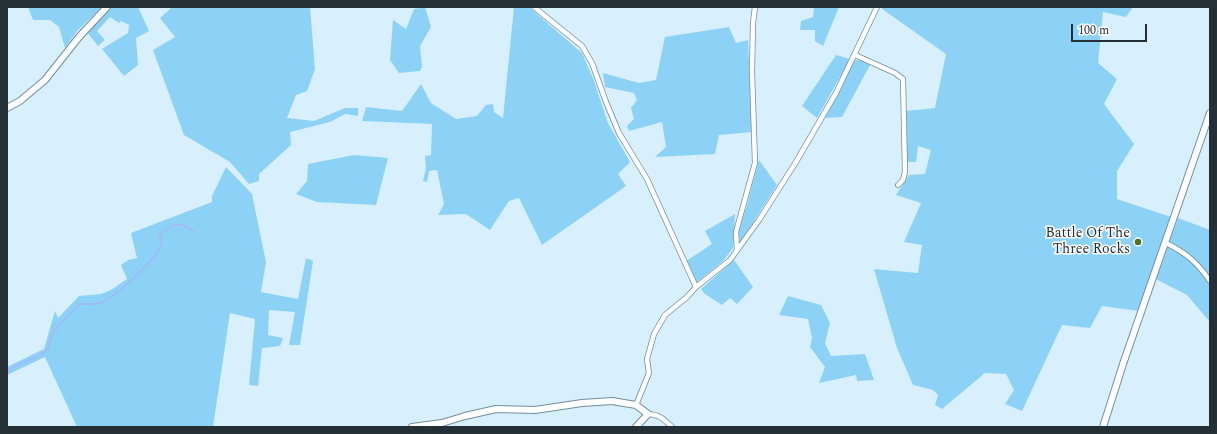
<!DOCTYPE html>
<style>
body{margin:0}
#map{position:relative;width:1217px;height:434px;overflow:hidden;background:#d8f0fd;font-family:Spectral,serif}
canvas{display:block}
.frame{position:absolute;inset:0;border:8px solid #243036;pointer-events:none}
.scale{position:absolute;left:1071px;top:24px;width:76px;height:18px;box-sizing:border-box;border:2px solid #243036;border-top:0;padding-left:5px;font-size:12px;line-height:14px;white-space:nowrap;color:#243036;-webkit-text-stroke:3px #fff;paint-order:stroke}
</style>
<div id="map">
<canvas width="1217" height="434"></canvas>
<div class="frame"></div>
<div class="scale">100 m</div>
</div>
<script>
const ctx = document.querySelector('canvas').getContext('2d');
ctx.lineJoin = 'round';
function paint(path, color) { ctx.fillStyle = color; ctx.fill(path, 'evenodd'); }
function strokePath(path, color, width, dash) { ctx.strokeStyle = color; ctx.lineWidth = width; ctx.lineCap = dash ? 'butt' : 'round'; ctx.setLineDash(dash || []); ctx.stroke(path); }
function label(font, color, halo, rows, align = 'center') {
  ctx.font = font + ' Spectral,serif'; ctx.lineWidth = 3; ctx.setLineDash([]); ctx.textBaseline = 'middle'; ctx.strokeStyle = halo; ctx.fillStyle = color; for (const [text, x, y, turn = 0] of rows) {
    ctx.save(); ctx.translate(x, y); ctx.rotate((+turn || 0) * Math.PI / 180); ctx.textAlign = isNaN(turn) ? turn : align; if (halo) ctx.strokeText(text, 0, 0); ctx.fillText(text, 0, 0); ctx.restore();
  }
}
const green = new Path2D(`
 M 28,7 L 102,7 L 78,30 L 65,48 L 59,27 L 50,20 L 33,20 Z
 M 111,7 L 138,7 L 149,31 L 136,38 L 138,65 L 124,76 L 102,49 L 128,33 L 129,25 L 121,21 L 119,23 L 110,17 L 97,31 L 105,40 L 98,46 L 87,32 Z
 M 172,7 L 310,7 L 315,69 L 307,91 L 296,95 L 287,118 L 314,121 L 345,108 L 358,108 L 358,116 L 345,114 L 330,122 L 290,132 L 291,145 L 259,174 L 259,181 L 249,184 L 230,162 L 184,135 L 153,50 L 175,37 L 160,18 Z
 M 425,7 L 431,27 L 420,46 L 422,66 L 420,71 L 399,73 L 390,60 L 393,20 L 406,29 L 414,9 Z
 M 514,7 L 529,7 L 582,53 L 593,78 L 608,123 L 630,162 L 618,174 L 626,186 L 542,245 L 519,198 L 509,201 L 490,230 L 466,214 L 438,215 L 444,204 L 437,170 L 429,171 L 427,182 L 423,181 L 426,168 L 425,156 L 431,155 L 432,124 L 362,121 L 366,107 L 402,111 L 421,84 L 431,103 L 456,119 L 477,116 L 486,105 L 493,104 L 494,112 L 503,118 Z
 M 814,7 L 839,7 L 823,46 L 815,41 L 815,30 L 800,30 L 801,21 L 813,17 Z
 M 882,7 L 1133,7 L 1126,17 L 1103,12 L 1098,63 L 1117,79 L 1104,104 L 1134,144 L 1117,171 L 1117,199 L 1171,217 L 1139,311 L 1102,306 L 1090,328 L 1062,325 L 1022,411 L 1005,404 L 1014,390 L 1006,374 L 985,373 L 942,409 L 935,405 L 938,395 L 933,390 L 913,385 L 897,348 L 874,269 L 918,273 L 922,245 L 904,242 L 921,203 L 896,195 L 909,175 L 925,174 L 931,150 L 918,146 L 916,162 L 907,162 L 906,111 L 935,108 L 946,54 L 882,9 Z
 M 729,27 L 736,43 L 748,40 L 752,132 L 719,135 L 715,154 L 655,157 L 666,147 L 662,122 L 629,131 L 627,126 L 634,119 L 631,108 L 637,100 L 634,93 L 605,87 L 603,73 L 639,83 L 656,80 L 665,37 Z
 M 836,55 L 850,59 L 817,118 L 802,106 Z
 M 855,60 L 864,61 L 870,65 L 842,117 L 825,118 Z
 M 354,155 L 388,158 L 376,205 L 317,202 L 296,194 L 307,181 L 308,164 Z
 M 759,160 L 777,185 L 740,243 L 739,231 L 748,202 Z
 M 226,167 L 252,194 L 266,262 L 261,292 L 298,299 L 306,258 L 313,261 L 300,345 L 289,345 L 295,312 L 269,310 L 268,335 L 283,338 L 280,346 L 262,348 L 258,386 L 249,385 L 255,319 L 230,313 L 213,427 L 77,427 L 45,357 L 7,375 L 7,367 L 44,349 L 55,311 L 58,318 L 79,296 L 101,294 L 111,290 L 127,279 L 121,265 L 128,260 L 137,258 L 131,233 L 212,202 L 212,196 Z
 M 735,214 L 733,248 L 723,261 L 697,282 L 686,261 L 712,244 L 705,231 Z
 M 1178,218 L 1210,230 L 1210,322 L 1187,295 L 1156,279 Z
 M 734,260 L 753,287 L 737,304 L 730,298 L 722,305 L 705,294 L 701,289 Z
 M 788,296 L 821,305 L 830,323 L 825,343 L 831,356 L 865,354 L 874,380 L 857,381 L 856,375 L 819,383 L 825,367 L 810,347 L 812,338 L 808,319 L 779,315 Z`);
const stream = new Path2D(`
 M 7,370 L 41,355 L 48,349 L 53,333 L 64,320 L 81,304 C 87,304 94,305 100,303 C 116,297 157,259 162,243 L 160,239 L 160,234 L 173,225 L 182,224 L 194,231`);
const street = new Path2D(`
 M 534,7 L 582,46 L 592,63 L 606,102 L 619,133 L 647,179 L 696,287
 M 855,55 L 895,73 L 903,79 L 905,172 L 903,180 L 898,185
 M 1166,243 C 1186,253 1197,262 1210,281
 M 737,250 L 736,232 L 755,163 L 752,72 L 753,23 L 755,7
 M 636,405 L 649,373 L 647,359 L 654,334 L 665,315 L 687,297 L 696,287 L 730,260 L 759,220 L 796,162 L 836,93 L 877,7
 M 648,414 C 661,415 663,419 672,427`);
const secondary = new Path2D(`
 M 7,108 L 20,101 L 45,80 L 79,37 L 107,7
 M 412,427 L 442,423 L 465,416 L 496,409 L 535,410 L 582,403 L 612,401 L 636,405 L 648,414 L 636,427
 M 1103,427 L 1123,364 L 1210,113`);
const markers = [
 [1138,242,4,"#536f24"]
];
const poiNames = [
 ["Battle Of The",1130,234],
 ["Three Rocks",1130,250]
];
paint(green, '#8cd2f6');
strokePath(stream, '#a7b6f6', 1.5);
strokePath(street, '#728e9d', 6);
strokePath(secondary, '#728e9d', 8);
strokePath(street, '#fff', 4.5);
strokePath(secondary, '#fff', 6);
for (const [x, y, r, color] of markers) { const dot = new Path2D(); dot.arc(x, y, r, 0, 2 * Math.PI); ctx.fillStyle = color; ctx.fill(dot); strokePath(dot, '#fff', 1.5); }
label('14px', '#243036', '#fff', poiNames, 'right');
</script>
